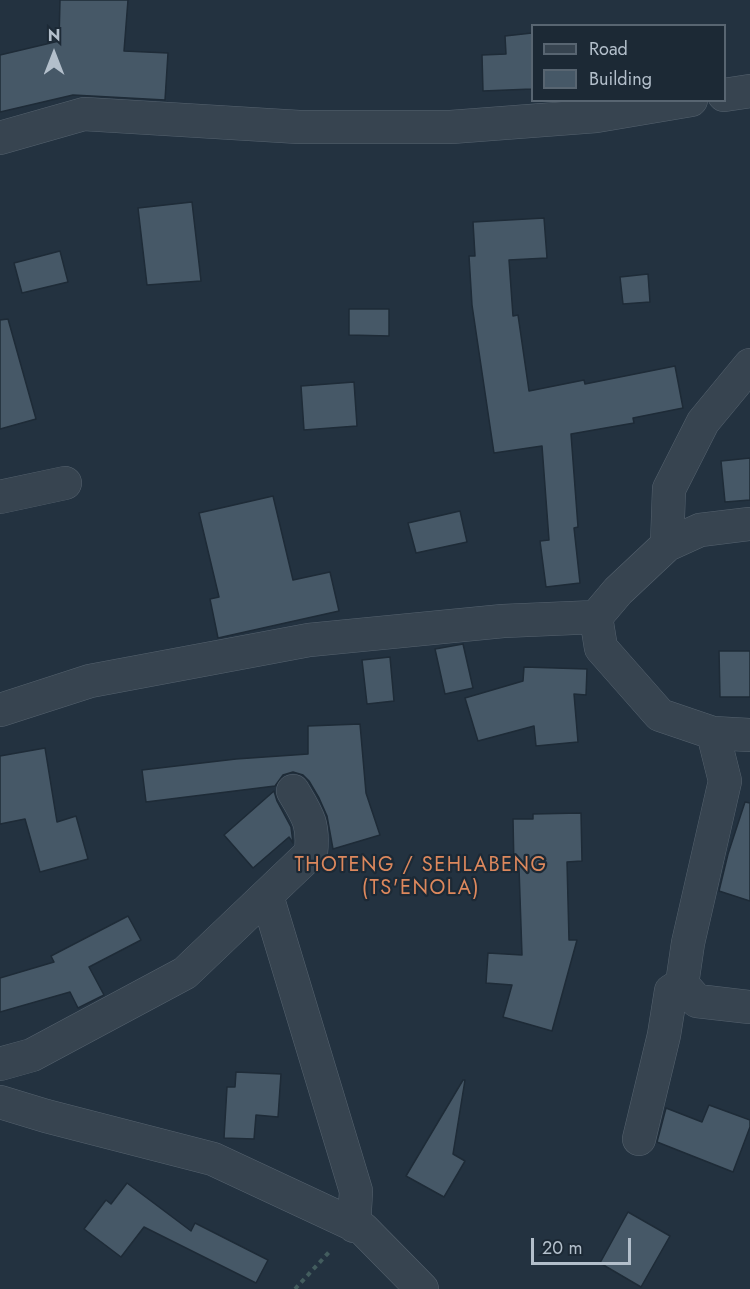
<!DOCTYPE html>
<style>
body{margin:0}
#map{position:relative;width:750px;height:1289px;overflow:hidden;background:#233240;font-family:Jost,sans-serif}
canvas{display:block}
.legend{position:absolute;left:531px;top:24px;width:195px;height:78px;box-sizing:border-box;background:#1c2935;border:2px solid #586571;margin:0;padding:8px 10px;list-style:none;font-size:18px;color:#b3bfcb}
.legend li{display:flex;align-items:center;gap:12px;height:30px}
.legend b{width:30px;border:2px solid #586571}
.north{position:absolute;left:24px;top:24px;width:60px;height:60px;-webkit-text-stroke:4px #1c2935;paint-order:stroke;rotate:0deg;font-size:16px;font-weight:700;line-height:24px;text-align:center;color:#b3bfcb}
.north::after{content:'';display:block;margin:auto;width:21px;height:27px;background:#b3bfcb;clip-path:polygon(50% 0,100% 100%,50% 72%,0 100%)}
.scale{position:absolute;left:531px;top:1238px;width:100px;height:27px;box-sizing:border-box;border:3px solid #b3bfcb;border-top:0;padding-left:8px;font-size:18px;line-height:21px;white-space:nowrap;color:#b3bfcb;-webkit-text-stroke:4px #1c2935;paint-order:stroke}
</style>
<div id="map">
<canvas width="750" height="1289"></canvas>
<ul class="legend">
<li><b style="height:8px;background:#374450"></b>Road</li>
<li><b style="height:16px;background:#465867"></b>Building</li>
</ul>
<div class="north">N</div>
<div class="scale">20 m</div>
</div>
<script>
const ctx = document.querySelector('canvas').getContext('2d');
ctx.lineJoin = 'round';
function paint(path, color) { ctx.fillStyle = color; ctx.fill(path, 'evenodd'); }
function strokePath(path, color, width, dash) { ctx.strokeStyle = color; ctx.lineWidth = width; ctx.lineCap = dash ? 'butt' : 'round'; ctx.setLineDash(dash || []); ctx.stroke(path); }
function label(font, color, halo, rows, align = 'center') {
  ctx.font = font + ' Jost,sans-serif'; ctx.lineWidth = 4.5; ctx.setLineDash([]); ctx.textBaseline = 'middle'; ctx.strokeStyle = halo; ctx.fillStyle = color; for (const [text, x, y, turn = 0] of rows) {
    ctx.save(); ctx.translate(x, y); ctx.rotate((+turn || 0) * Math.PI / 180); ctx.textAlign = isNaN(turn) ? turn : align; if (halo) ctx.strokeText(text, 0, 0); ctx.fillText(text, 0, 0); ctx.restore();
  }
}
const building = new Path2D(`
 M 60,0 L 128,0 L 124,51 L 168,53 L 165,100 L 73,95 L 0,112 L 0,55 L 59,41 Z
 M 532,33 L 532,89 L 483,91 L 482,55 L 506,54 L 505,36 Z
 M 192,202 L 201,281 L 147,285 L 138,208 Z
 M 544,218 L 547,258 L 509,260 L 513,316 L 518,315 L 529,391 L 584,380 L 585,384 L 675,366 L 683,408 L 633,418 L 634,423 L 571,434 L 578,527 L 574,528 L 580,583 L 546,587 L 540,541 L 549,540 L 542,446 L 494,453 L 472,305 L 469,256 L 475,256 L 473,222 Z
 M 60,251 L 68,282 L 22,293 L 14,263 Z
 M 648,274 L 650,302 L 623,304 L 620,277 Z
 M 349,309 L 389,309 L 389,336 L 349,335 Z
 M 8,319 L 36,419 L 0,429 L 0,320 Z
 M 354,382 L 357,426 L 304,430 L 301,386 Z
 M 750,458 L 750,500 L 725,502 L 721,461 Z
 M 273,496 L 293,580 L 330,572 L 339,611 L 218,638 L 210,599 L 219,597 L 199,513 Z
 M 460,511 L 467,542 L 416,553 L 408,523 Z
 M 463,644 L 473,688 L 445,694 L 435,649 Z
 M 719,651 L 750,651 L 750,697 L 720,697 Z
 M 390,657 L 394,701 L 367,704 L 362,660 Z
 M 524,667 L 587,669 L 586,695 L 574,694 L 578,742 L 536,746 L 534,726 L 478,741 L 465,698 L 523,681 Z
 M 360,724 L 366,793 L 380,835 L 333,849 L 327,816 L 319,798 L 309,781 L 303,775 L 293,772 L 283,775 L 275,786 L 146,802 L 142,770 L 236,759 L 308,754 L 308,726 Z
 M 45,748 L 57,822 L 76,816 L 88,859 L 40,872 L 25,819 L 0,824 L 0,756 Z
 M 274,791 L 277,801 L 291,827 L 293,843 L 289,837 L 253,868 L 224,835 Z
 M 745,802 L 750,803 L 750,901 L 719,891 L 728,854 Z
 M 581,813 L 582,861 L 567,862 L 569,940 L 577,940 L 552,1031 L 503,1017 L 512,985 L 486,983 L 488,953 L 522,955 L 519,868 L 514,868 L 513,819 L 533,819 L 533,814 Z
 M 128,916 L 141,940 L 89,967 L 104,995 L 78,1008 L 70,992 L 0,1012 L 0,978 L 54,962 L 51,956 Z
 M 236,1072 L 281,1074 L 278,1117 L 256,1115 L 254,1139 L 224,1138 L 227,1087 L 235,1087 Z
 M 463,1080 L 465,1080 L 453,1154 L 465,1161 L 444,1197 L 406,1176 Z
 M 709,1105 L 750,1120 L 750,1127 L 733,1172 L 657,1142 L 666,1108 L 702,1122 Z
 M 127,1183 L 191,1231 L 195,1223 L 268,1260 L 256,1283 L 144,1227 L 121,1257 L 84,1229 L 106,1200 L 111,1204 Z
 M 628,1212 L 670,1236 L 641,1287 L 600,1263 Z`);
const path = new Path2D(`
 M 295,1289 L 331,1250`);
const minor = new Path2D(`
 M 724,95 L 750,91
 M 0,138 L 84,114 L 299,127 L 451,127 L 596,116 L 691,100
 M 0,497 L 65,483
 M 667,545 L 700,530 L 750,524
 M 596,617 L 601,648 L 660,715 L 713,733 L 750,735
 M 0,710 L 90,681 L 309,640 L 503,621 L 596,617 L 618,591 L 667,545 L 669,489 L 703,422 L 750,365
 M 267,896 L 356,1191 L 354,1226
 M 682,984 L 697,1001 L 750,1007
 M 0,1064 L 32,1055 L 185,973 L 311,853 C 314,824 308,816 293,791
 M 0,1102 L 46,1116 L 213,1159 L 363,1229 L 422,1289
 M 639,1139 L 664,1035 L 671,991 L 682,984 L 688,943 L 725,781 L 713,733`);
const neighbourhoodNames = [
 ["THOTENG / SEHLABENG",421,866],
 ["(TS'ENOLA)",421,889]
];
paint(building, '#465867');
strokePath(building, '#1e2b37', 1.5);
strokePath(minor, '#55626e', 34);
strokePath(path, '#435d5e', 4, [4.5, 4.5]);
strokePath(minor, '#374450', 33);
ctx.letterSpacing = '1.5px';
label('20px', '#dd885d', '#1c2935', neighbourhoodNames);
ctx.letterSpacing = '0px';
</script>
